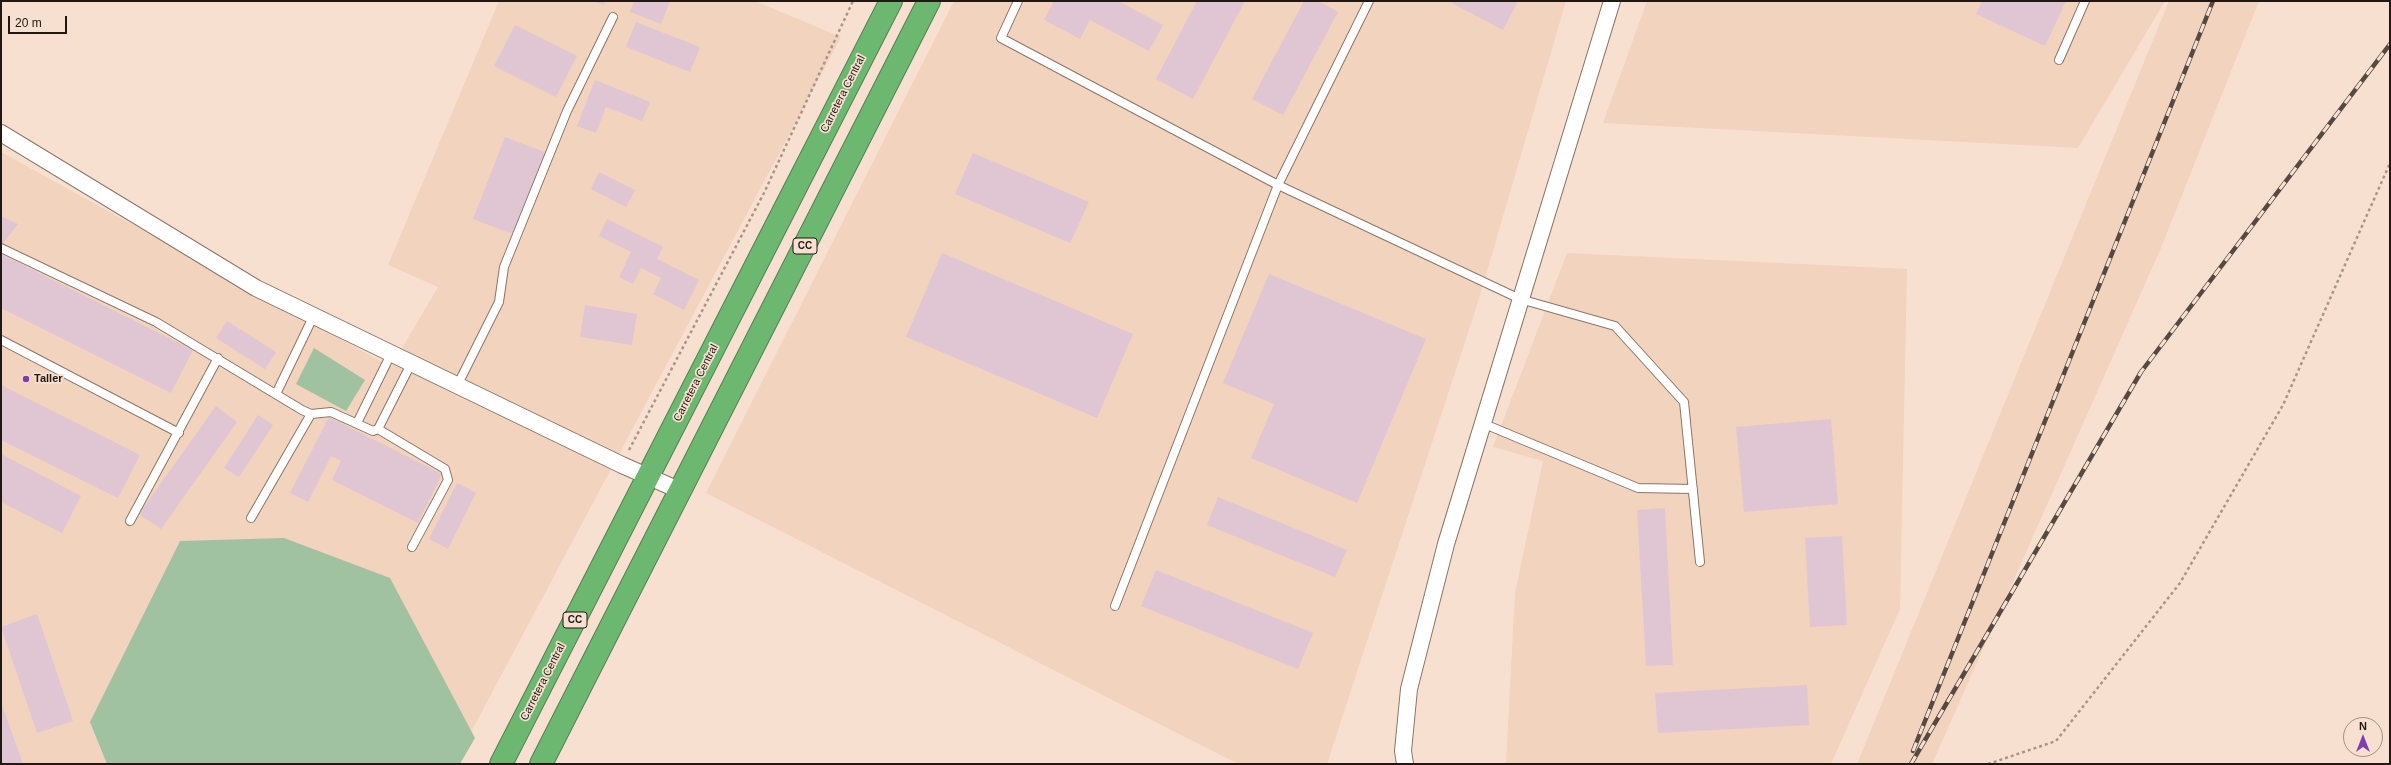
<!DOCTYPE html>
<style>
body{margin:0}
#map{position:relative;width:2391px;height:765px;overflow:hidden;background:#f8e0d0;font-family:Arial,sans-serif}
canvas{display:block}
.frame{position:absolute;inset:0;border:2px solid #211813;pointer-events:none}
.north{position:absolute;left:2343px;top:717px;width:40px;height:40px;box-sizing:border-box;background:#f8e0d0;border:1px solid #a29084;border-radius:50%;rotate:0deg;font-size:11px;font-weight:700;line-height:16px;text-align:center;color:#211813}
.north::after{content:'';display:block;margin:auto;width:14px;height:18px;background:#7e3eb2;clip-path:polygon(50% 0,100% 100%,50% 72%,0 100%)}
.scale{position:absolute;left:8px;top:16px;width:59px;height:18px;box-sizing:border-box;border:2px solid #211813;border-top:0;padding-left:5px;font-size:12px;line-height:14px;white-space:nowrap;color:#211813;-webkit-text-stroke:3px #f8e0d0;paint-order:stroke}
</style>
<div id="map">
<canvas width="2391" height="765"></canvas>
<div class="frame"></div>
<div class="north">N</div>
<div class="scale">20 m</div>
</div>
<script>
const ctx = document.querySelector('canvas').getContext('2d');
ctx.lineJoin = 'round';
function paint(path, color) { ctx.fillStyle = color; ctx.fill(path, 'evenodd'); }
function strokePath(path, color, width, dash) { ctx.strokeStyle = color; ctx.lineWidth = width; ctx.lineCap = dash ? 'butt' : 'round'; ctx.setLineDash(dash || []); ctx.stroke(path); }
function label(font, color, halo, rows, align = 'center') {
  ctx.font = font + ' Arial,sans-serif'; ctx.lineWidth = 3.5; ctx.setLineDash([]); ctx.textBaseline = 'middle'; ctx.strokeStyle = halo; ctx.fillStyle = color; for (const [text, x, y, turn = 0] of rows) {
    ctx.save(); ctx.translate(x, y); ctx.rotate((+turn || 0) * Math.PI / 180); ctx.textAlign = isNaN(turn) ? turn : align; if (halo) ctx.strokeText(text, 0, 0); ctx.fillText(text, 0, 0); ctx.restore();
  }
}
const built = new Path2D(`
 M 499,1 L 755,1 L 841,37 L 454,764 L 1,764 L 1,152 L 391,367 L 438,287 L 388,265 Z
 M 954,1 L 1566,1 L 1478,302 L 1327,764 L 1238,764 L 706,493 Z
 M 1647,1 L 2165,1 L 2078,148 L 1603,123 Z
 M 2169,1 L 2259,1 L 2161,248 L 1932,764 L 1857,764 Z
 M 1567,253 L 1907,269 L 1900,609 L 1831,764 L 1506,763 L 1515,593 L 1543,461 L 1493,447 Z`);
const green = new Path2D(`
 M 314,348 L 365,380 L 346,411 L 296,384 Z
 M 284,538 L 390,578 L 475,738 L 460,764 L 107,764 L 90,722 L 180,541 Z`);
const building = new Path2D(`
 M 593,1 L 606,1 L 604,5 Z
 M 634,1 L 670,1 L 661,24 L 630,12 Z
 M 1054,1 L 1118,1 L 1163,25 L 1149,51 L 1090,20 L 1080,39 L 1044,20 Z
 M 1197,1 L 1245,1 L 1193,99 L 1156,79 Z
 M 1304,1 L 1318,1 L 1338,12 L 1283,115 L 1252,99 Z
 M 1448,1 L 1518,1 L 1503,30 Z
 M 1982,1 L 2066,1 L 2045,46 L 1976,14 Z
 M 636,22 L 700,47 L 690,72 L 626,47 Z
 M 515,25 L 577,56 L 556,97 L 494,66 Z
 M 595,80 L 650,102 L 642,121 L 606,107 L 596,133 L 577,126 Z
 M 505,137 L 547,153 L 515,235 L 473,219 Z
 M 973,153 L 1089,202 L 1070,243 L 955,194 Z
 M 599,172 L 635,190 L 626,207 L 591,189 Z
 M 1,216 L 18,224 L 1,246 Z
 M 607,219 L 663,247 L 657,259 L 699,280 L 684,310 L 653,294 L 661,278 L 641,268 L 633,284 L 619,277 L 631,252 L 599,236 Z
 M 942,253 L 1133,334 L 1097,418 L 906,337 Z
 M 1,254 L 193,350 L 171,393 L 1,308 Z
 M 1269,274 L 1426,339 L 1357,503 L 1251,458 L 1274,404 L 1223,383 Z
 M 585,305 L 637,314 L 632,345 L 580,337 Z
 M 227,321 L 276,352 L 265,369 L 216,338 Z
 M 1,385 L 140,455 L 118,498 L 1,440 Z
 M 216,406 L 237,422 L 161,529 L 139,514 Z
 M 258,415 L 273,425 L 239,477 L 224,468 Z
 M 329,417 L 442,474 L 418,523 L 332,480 L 341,461 L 331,456 L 308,502 L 290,493 Z
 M 1831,419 L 1838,504 L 1744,512 L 1736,427 Z
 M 1,454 L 81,496 L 62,533 L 1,502 Z
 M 457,483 L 476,493 L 448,549 L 429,539 Z
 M 1218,497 L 1347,550 L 1335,577 L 1207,525 Z
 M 1665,508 L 1673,665 L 1646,666 L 1637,510 Z
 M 1842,536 L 1847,625 L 1810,627 L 1805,538 Z
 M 1156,570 L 1313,633 L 1298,669 L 1141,606 Z
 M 37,614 L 73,721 L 37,733 L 1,627 Z
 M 1807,685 L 1809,725 L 1658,733 L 1655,693 Z
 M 1,702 L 23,764 L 1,764 Z`);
const path = new Path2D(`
 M 629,450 L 764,193 L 853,1
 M 1988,764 L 2056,741 L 2180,583 L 2283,405 L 2390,163`);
const lane = new Path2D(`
 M 1018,1 L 1001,38 L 1278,185 L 1520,299 L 1615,326 L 1684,402 L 1700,562
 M 2059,60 L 2085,1
 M 1,248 L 156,322 L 302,410 L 311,414 L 331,412 L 373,431 L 378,429 L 412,362
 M 1,340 L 179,433
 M 458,384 L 499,302 L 504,267 L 567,111 L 613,17
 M 276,394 L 314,315
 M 357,423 L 392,352
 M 1482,423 L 1638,488 L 1693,489
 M 378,429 L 445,469 L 448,480 L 412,547
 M 251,518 L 311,414
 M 130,521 L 218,358
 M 1115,606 L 1278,185 L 1369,1`);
const street = new Path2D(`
 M 1,133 L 256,288 L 622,465 L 681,491
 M 1405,764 L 1403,751 L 1409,689 L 1446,544 L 1612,1`);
const highway = new Path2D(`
 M 501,764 L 891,1
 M 541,764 L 929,1`);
const rail = new Path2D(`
 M 1913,751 L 2213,1
 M 1911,764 L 2141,372 L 2390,44`);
const markers = [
 [26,379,4,"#7e3eb2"]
];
const shields = [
 [805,246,24],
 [575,620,24]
];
const shieldNames = [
 ["CC",805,246],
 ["CC",575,620]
];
const streetNames = [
 ["Carretera Central",843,94,-63],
 ["Carretera Central",696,383,-63],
 ["Carretera Central",543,682,-63]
];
const poiNames = [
 ["Taller",34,379]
];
paint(built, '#f1d3be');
paint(green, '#a0c2a1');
paint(building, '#e0c6d3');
strokePath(lane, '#8b7667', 10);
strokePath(street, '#8b7667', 18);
strokePath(highway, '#528050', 24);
strokePath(path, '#a8968a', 2.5, [3, 3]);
strokePath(lane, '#fff', 8);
strokePath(street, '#fff', 16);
strokePath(highway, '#6db871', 22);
strokePath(rail, '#554941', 4.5);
strokePath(rail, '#f8e0d0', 3, [9]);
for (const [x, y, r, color] of markers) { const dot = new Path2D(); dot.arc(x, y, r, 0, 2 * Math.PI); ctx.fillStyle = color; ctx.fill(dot); strokePath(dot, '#f8e0d0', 1.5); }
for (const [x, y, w] of shields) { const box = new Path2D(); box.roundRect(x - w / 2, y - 8, w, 16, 3); ctx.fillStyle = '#f8e0d0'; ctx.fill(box); strokePath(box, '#211813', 1); }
label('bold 10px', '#211813', null, shieldNames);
label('11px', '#211813', '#f8e0d0', streetNames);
label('bold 11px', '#211813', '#f8e0d0', poiNames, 'left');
</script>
